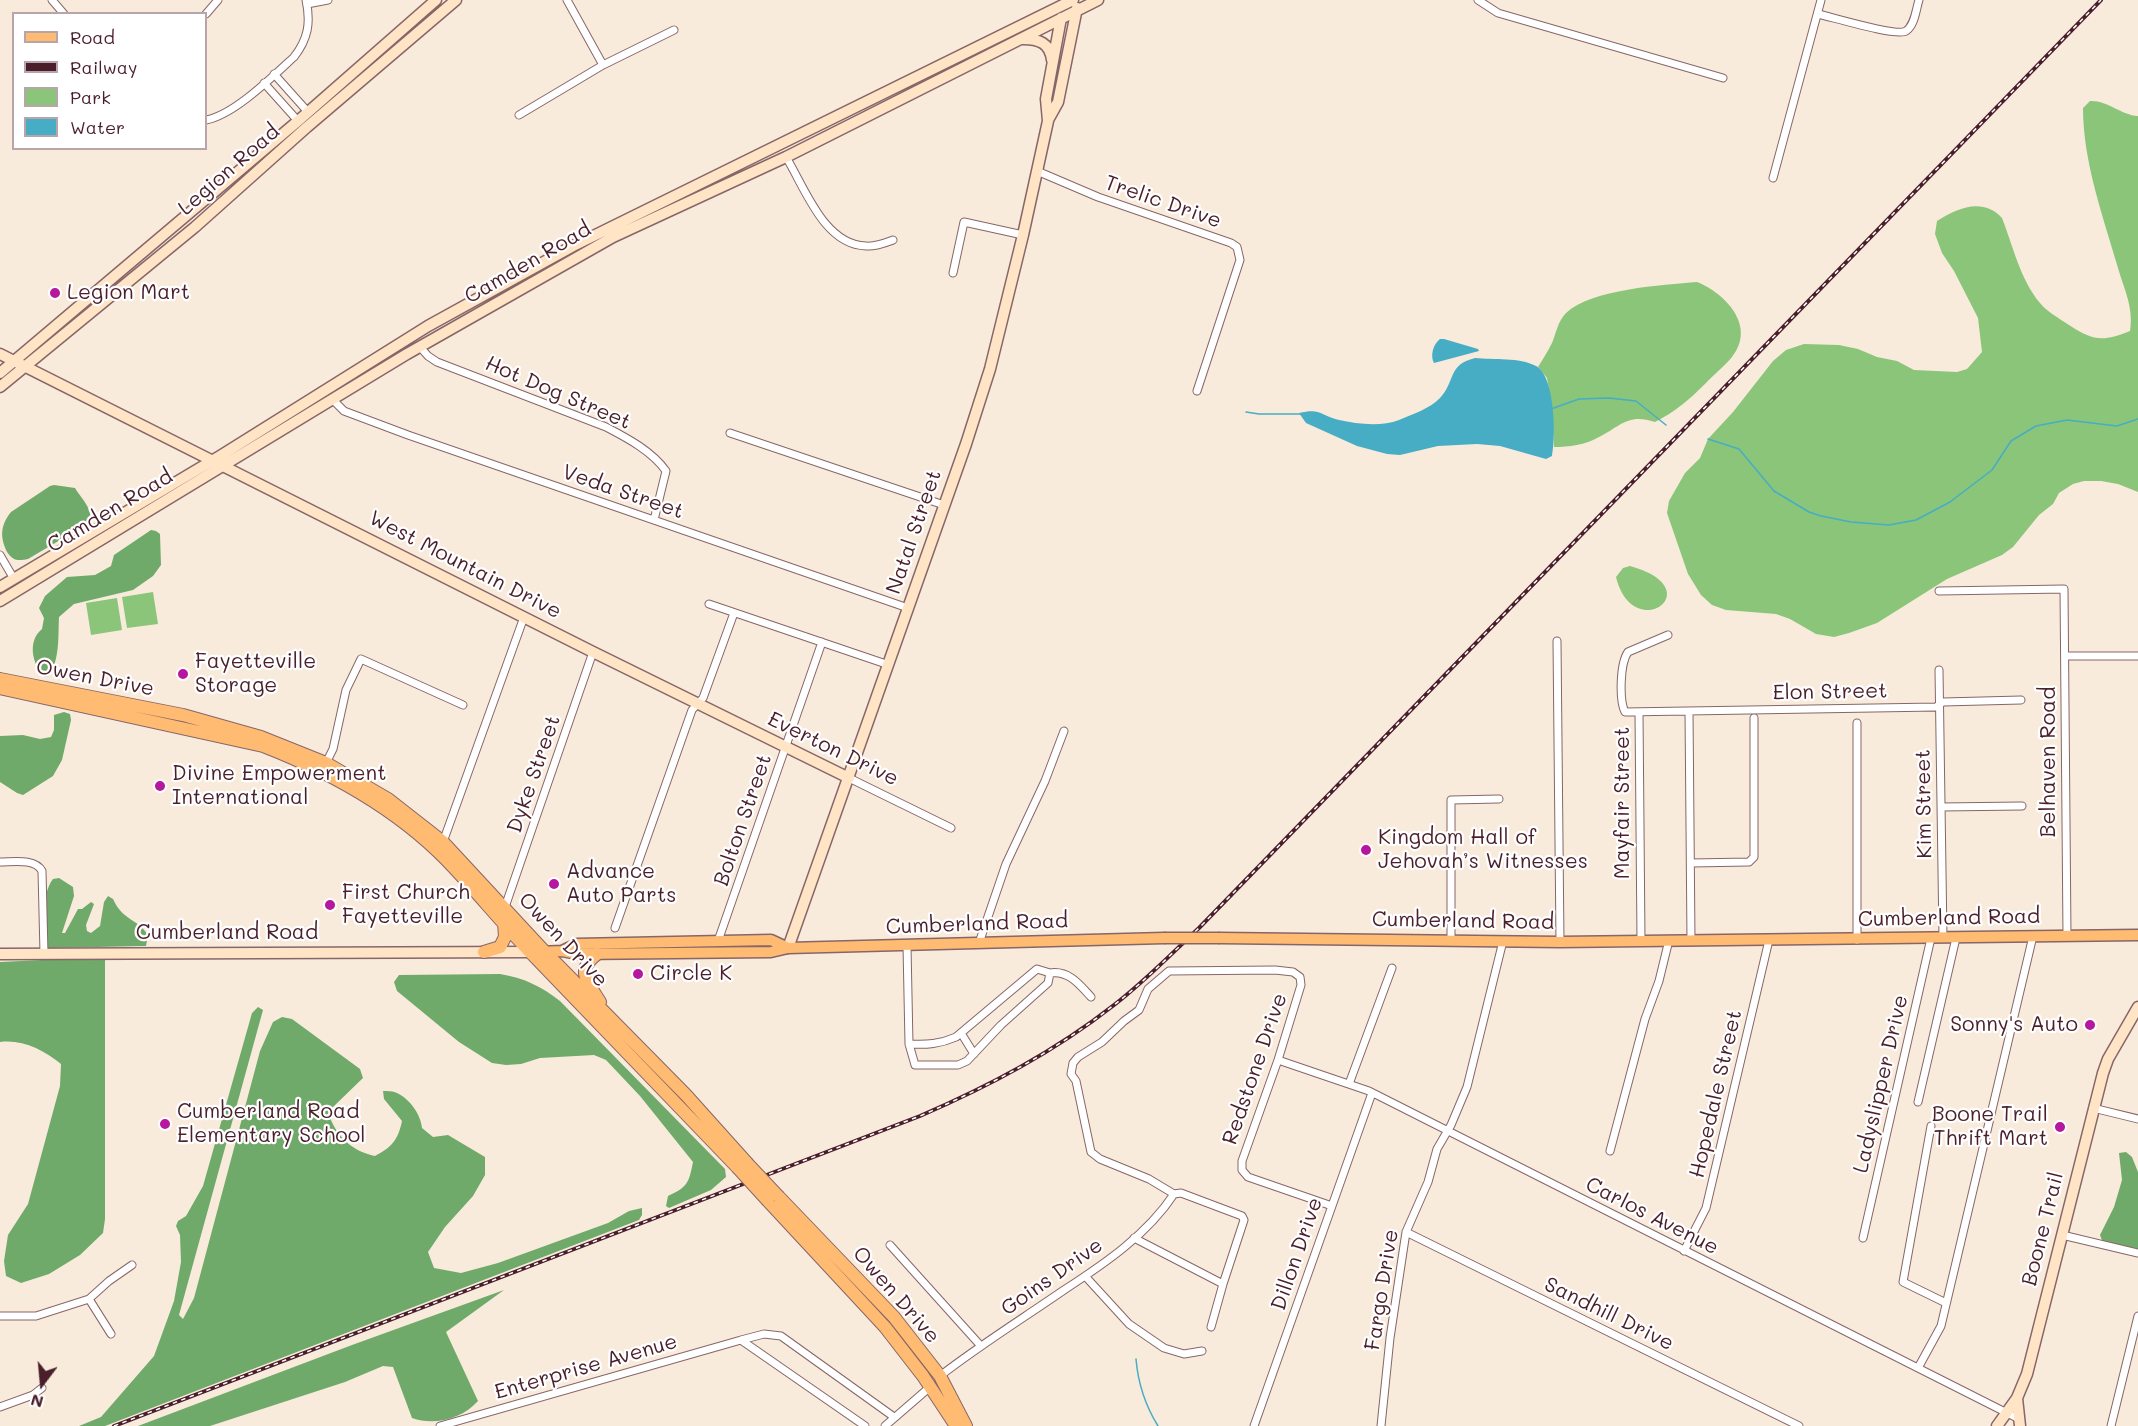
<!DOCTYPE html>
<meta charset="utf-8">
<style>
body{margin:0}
#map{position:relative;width:2138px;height:1426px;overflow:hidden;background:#f9ebdb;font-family:Mali,sans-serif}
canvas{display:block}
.legend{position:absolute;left:12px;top:12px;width:195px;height:138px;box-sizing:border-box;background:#fff;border:2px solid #b7a5aa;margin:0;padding:8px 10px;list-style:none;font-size:18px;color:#4a1f2b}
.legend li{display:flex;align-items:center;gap:12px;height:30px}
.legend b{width:30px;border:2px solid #b7a5aa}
.north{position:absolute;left:12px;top:1354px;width:60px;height:60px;-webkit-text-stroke:4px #fff;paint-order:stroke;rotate:196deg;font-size:16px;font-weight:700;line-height:24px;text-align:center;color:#4a1f2b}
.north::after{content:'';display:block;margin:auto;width:21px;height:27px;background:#4a1f2b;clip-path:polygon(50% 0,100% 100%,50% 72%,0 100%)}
</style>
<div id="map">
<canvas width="2138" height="1426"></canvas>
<ul class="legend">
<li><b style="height:8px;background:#febb71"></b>Road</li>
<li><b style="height:8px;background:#4a1f2b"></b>Railway</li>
<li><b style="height:16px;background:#8ac57a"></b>Park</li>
<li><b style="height:16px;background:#46adc5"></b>Water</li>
</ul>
<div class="north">N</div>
</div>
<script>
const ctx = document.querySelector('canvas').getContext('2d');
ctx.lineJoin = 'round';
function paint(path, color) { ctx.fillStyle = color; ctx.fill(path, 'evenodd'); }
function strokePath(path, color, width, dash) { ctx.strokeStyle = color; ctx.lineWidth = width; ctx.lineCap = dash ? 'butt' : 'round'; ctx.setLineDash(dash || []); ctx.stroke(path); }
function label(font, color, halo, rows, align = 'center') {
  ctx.font = font + ' Mali,sans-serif'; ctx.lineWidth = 4.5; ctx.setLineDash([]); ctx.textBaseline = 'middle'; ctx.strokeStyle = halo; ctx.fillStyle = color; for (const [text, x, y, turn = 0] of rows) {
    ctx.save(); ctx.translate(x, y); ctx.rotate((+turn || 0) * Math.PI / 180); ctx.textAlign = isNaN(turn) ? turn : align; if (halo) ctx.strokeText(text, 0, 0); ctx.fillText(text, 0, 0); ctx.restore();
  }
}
const green = new Path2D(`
 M 2090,101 C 2107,100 2121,115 2138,116 L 2138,492 L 2118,484 L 2101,481 L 2084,481 L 2073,484 L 2059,493 L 2053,504 L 2039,515 L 2013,547 L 2002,555 L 1947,579 L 1877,623 L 1849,633 L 1834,637 L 1816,634 L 1790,619 L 1776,614 L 1726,610 L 1712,605 L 1701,595 L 1688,574 L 1667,513 L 1669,501 L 1685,473 L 1700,458 L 1708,439 L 1733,412 L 1773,361 L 1786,350 L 1804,344 L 1839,345 L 1858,349 L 1877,357 L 1897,361 L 1914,370 L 1957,372 L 1967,369 L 1982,352 L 1978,318 L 1954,271 L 1942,253 L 1935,234 L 1937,221 C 1957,208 1983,197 2002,218 C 2013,246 2020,279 2040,303 C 2047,312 2059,318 2069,325 C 2094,341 2102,342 2130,331 C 2134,308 2124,289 2118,268 C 2103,216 2083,162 2083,108 Z
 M 1697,282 C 1725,293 1757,326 1732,357 C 1725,366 1714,374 1706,383 C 1690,399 1675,412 1655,422 C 1628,413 1621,426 1599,437 C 1585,445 1569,447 1554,447 L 1552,409 L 1547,378 L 1538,367 C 1543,359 1548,351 1552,343 C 1556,333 1558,321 1566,313 C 1591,289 1663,285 1697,282 Z
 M 1630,566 C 1713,589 1633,646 1616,577 L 1623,568 Z
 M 153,592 L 158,624 L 127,628 L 122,597 Z
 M 117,598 L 122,630 L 91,635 L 86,603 Z`);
const forest = new Path2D(`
 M 54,485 L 75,488 C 81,498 95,511 89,523 L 28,559 C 18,561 13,561 7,552 C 0,537 0,526 11,512 L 50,486 Z
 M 151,530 L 156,531 L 160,534 L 161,565 L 153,576 L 133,590 L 74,604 L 59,617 C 58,636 60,659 49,676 L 45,677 C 32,665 27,641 42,629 L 44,618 L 39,608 L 45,596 L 67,577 L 95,575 L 111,566 L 114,555 Z
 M 64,712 L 70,714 L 71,720 L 62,760 L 53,776 L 23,795 L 17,793 L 0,782 L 0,736 L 23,735 L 40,739 L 51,737 L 54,730 L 54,715 Z
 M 59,878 L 73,887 L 74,896 L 62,933 L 65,933 L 78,909 L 82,909 L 91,902 L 94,904 L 86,925 L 87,931 L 91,933 L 100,926 L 104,902 L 108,896 L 113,899 C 123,921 137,918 148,935 L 146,946 L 49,948 L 46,946 C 46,926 40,896 53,879 Z
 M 105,957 L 105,1219 L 103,1233 L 80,1255 L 49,1274 L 21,1283 L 6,1276 L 4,1261 L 8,1235 L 28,1204 L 60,1086 L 61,1064 C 44,1050 22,1039 0,1042 L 0,962 Z
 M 500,974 C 524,978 541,986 560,1001 L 725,1169 L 726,1177 L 711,1190 L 669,1208 L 666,1206 L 668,1196 C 688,1187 689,1182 693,1162 L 640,1096 L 606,1060 L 594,1055 L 540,1058 L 521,1064 L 506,1065 L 492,1063 L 459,1042 L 397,991 L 394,982 L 399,975 Z
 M 258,1007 L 263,1010 L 179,1315 L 183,1319 L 194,1298 L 260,1051 L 273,1022 L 282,1017 L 292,1019 L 360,1069 L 363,1078 L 333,1107 L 330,1118 C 339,1139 353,1151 375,1156 C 392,1147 398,1140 402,1121 L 384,1099 L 383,1091 C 387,1091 393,1091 397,1093 C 410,1099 421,1115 422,1128 L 433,1137 L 448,1135 L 485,1157 L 485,1175 L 473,1196 L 445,1227 L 428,1252 L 434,1268 L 461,1273 L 498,1263 L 608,1223 L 629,1211 L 642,1208 L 642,1215 L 639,1220 L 105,1426 L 79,1426 L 101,1417 L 154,1356 L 174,1301 L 181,1262 L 180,1235 L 176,1226 L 178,1221 L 186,1216 L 203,1186 L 252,1013 Z
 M 2126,1152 L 2132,1157 L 2138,1172 L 2138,1251 L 2103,1243 L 2100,1235 L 2114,1207 L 2122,1180 L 2119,1153 Z
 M 504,1290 L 446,1332 L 478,1401 C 462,1419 434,1426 412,1418 L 393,1367 L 383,1366 L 345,1382 L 210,1426 L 138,1426 L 352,1345 Z`);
const water = new Path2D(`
 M 1440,339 L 1444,339 L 1478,349 L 1479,351 L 1434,363 C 1430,356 1433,344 1440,339 Z
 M 1475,358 C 1494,360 1519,357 1536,366 C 1555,376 1556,436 1552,456 L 1546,459 L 1500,446 L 1477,444 L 1438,446 L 1400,455 L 1387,454 L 1357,446 L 1306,423 L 1299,413 C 1321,408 1319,415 1339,420 C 1357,424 1381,427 1399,420 C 1411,415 1431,408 1440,398 C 1456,381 1447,365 1475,358 Z`);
const stream = new Path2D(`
 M 1551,409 L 1579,399 L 1609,398 L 1636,401 L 1666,425
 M 1246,412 L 1259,414 L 1300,414
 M 1708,439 L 1739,449 L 1774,491 L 1809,512 L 1821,516 L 1851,522 L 1889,525 L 1916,520 L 1950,502 L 1992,470 L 2011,441 L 2036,426 L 2067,420 L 2117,426 L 2138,419
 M 1136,1359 C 1138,1383 1145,1405 1158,1426`);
const street = new Path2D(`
 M 52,0 L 64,14
 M 567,0 L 603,65
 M 1478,0 L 1498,13 L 1723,78
 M 307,4 L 328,0
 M 206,14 L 218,0
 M 1818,14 C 1832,17 1897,37 1906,31 C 1915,25 1916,9 1919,0
 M 274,74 L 308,112
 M 264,83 L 298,121
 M 519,115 L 603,65 L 674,30
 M 206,120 C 234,115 272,77 294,57 C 308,39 311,23 306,0
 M 786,157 C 805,188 824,245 866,246 C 875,247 885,243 893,240
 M 1037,171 L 1098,197 L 1231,243 L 1237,247 L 1240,260 L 1197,391
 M 1773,178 L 1821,0
 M 953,273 L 964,222 L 1023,235
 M 420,347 L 428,356 L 437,362 L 606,427 C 627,438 652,451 666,471 L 654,520
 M 333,400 L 344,411 L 408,435 L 908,608
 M 730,433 L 944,505
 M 0,555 L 14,579
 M 1939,591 L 2064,589 L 2067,936
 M 709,604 L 889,665
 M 1668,635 L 1628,652 C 1620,663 1619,700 1625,712 L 1936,707 L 1943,702 L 2021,700
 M 1557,641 L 1560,942
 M 2065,656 L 2138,656
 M 1939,670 L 1943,938
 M 1689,711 L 1691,941
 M 1639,712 L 1641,941
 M 1857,723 L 1857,940
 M 326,763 L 333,749 L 346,690 L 361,659 L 463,705
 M 849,778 L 951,828
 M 1941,807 L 2022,806
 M 443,842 L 524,617
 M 0,862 C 13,862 35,858 42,871 L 44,954
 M 1691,863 L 1749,862 L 1754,857 L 1754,718
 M 505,907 L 593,652
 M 615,928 L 692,710 L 703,698 L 734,613
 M 718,941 L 822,642
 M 1451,941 L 1451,800 L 1499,799
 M 979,943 L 1006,864 L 1045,781 L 1064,731
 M 907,946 L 909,1044 L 915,1065 L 958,1065 L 967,1061 L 1001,1025 L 1048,983 L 1050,973 L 1037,969 L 956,1037 C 940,1044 927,1045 909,1044
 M 1050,973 C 1069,970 1080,985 1091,997
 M 961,1033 L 974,1054
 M 1278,1060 L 1369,1091 L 2019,1419
 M 1349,1084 L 1392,968
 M 1918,1102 L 1956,938
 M 2093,1108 L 2138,1119
 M 1931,1126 L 1903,1282 L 1946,1303
 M 1610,1151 L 1645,1019 L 1659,981 L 1669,940
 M 1174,1194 L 1149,1179 L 1100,1159 L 1091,1152 L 1076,1081 L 1071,1074 L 1073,1063 L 1078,1057 L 1102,1042 L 1124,1021 L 1139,1010 L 1148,989 L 1169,971 L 1275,970 L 1293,972 L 1300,977 L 1301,985 L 1278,1060 L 1242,1161 L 1242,1170 L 1248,1177 L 1332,1206
 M 1174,1194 L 1181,1193 L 1242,1216 L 1244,1220 L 1223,1284 L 1211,1327
 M 1406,1232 L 1799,1426
 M 2062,1235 L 2138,1253
 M 1134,1238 L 1223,1284
 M 1863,1238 L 1931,938
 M 890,1245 L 980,1345
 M 1684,1251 L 1706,1208 L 1769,940
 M 1085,1276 L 1129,1324 L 1164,1348 L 1184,1354 L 1202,1351
 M 89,1299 L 111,1334
 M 0,1316 L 36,1316 L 89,1299 L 109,1281 L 132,1265
 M 741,1340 L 764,1334 L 781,1336 L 894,1417
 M 1918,1368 L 1941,1326 L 2033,936
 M 940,1376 C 980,1345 1022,1319 1064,1290 C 1104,1264 1147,1235 1174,1194
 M 0,1407 L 33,1395 L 42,1388
 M 440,1426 L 741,1340 L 865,1426
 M 885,1426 L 930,1387
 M 1254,1426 L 1372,1093
 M 1381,1426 L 1390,1338 L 1406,1232 L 1428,1182 L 1437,1149 L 1451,1125 L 1467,1087 L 1503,941
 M 2111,1426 L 2138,1316`);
const secondary = new Path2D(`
 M 1023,39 C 1039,39 1050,43 1052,60
 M 1048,120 L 1058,102 L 1077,8
 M 0,354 L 593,652 L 849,778
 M 0,373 L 298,121 L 436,0
 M 0,387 L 195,227 L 307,127 L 456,0
 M 0,587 L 220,456 L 428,326 L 573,246 L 1073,0
 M 0,601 L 407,354 L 613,237 L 786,157 L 1098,0
 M 788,948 L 966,444 L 990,369 L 1023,235 L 1048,121 L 1046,99 L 1061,18
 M 0,954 L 530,952
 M 2017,1398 L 2020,1426
 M 1997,1426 L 2017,1398 L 2027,1374 L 2103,1073 L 2108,1059 L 2138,1007`);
const primary = new Path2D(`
 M 1220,938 L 1560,942 L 2138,935
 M 562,951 L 577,944 L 771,940 L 788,948
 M 539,952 L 562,951 L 577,954 L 771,952 L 788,948 L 1164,938`);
const highway = new Path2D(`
 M 0,679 L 183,715 L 261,737 L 326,763 L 388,799 L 443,842 L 545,952 L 686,1095 L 747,1163
 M 0,688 L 263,746 C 335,774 404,813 456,870 C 483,899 508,930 536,958 C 603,1027 670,1097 737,1167
 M 484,952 L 500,947 L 505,937 L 504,922
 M 597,954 C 574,971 589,983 600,1002
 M 779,1197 L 894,1317 L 940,1376 L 966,1426
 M 768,1201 L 885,1327 L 923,1376 L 956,1426`);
const rail = new Path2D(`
 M 114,1426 L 920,1116 C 989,1086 1054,1052 1114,1005 C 1144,982 1171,954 1199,928 L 2101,0`);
const primaryBridge = new Path2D(`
 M 1164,938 L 1220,938`);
const highwayBridge = new Path2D(`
 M 747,1163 L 779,1197
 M 737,1167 L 768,1201`);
const markers = [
 [55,293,6,"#b5179e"],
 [183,674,6,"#b5179e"],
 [160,786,6,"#b5179e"],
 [1366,850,6,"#b5179e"],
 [554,884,6,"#b5179e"],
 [330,905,6,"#b5179e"],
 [638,974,6,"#b5179e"],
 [2090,1025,6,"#b5179e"],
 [165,1124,6,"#b5179e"],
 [2060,1127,6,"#b5179e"]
];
const streetNames = [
 ["Legion Road",229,170,-41],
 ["Trelic Drive",1163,202,19],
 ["Camden Road",528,263,-30],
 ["Hot Dog Street",558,393,23],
 ["Veda Street",623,492,19],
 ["Camden Road",110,511,-31],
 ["Natal Street",914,532,-71],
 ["West Mountain Drive",465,565,27],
 ["Owen Drive",95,678,11],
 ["Elon Street",1830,692,-1],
 ["Everton Drive",833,749,26],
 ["Belhaven Road",2049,762,-90],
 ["Dyke Street",534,774,-71],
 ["Mayfair Street",1623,803,-90],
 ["Kim Street",1924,804,-91],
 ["Bolton Street",743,820,-71],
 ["Cumberland Road",1949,918,-1],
 ["Cumberland Road",1463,921,1],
 ["Cumberland Road",977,924,-2],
 ["Cumberland Road",227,933],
 ["Owen Drive",563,940,47],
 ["Redstone Drive",1255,1069,-71],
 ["Ladyslipper Drive",1881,1084,-77],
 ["Hopedale Street",1716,1094,-77],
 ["Carlos Avenue",1652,1216,27],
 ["Boone Trail",2043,1229,-76],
 ["Dillon Drive",1297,1254,-71],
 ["Goins Drive",1052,1277,-35],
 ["Fargo Drive",1382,1290,-81],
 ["Owen Drive",896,1295,49],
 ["Sandhill Drive",1609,1314,26],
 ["Enterprise Avenue",586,1367,-16]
];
const poiNames = [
 ["Legion Mart",67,293],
 ["Fayetteville",195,662],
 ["Storage",195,686],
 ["Divine Empowerment",172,774],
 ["International",172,798],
 ["Kingdom Hall of",1378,838],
 ["Jehovah’s Witnesses",1378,862],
 ["Advance",566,872],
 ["Auto Parts",566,896],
 ["First Church",342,893],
 ["Fayetteville",342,917],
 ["Circle K",650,974],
 ["Sonny's Auto",2078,1025,"right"],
 ["Cumberland Road",177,1112],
 ["Elementary School",177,1136],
 ["Boone Trail",2048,1115,"right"],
 ["Thrift Mart",2048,1139,"right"]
];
paint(green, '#8ac57a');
paint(forest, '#6faa6a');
paint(water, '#46adc5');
strokePath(stream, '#46adc5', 1.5);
strokePath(street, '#876669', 9);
strokePath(secondary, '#876669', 13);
strokePath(primary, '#876669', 13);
strokePath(highway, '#876669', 14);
strokePath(street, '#fff', 7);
strokePath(secondary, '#ffe4c6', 10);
strokePath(primary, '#febb71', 10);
strokePath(highway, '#febb71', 12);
strokePath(rail, '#4a1f2b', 4);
strokePath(rail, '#fff', 1.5, [4.5]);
strokePath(primaryBridge, '#876669', 13, []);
strokePath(highwayBridge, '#876669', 14, []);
strokePath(primaryBridge, '#febb71', 10);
strokePath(highwayBridge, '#febb71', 12);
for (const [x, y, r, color] of markers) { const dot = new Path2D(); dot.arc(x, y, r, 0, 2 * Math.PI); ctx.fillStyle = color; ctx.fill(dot); strokePath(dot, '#fff', 2); }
label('21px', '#4a1f2b', '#fff', streetNames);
label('21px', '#4a1f2b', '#fff', poiNames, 'left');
</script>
